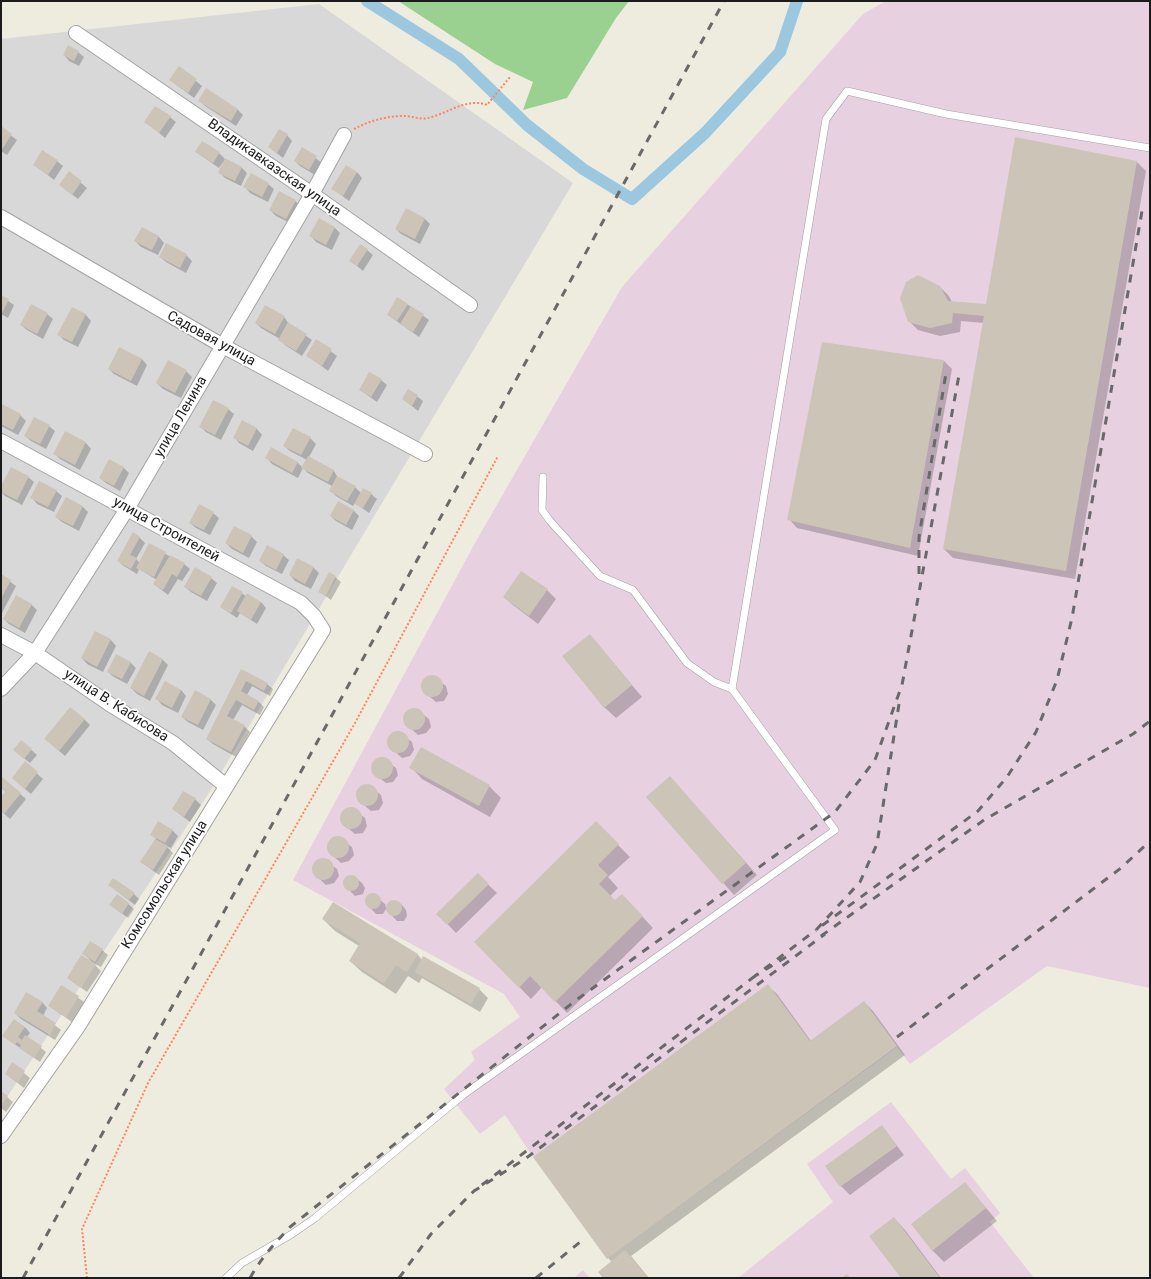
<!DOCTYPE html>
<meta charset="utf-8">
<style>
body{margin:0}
#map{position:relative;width:1151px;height:1279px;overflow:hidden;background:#eeebdf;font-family:Roboto,sans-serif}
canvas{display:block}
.frame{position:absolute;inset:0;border:2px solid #1b1b1b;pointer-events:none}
</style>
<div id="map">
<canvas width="1151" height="1279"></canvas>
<div class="frame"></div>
</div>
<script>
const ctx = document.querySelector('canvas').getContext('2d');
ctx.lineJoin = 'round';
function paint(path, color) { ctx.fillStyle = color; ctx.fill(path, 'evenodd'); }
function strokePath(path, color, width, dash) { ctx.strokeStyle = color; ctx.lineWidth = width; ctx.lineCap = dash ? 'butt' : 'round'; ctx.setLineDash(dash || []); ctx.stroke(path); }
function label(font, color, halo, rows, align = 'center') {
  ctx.font = font + ' Roboto,sans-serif'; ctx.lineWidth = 3.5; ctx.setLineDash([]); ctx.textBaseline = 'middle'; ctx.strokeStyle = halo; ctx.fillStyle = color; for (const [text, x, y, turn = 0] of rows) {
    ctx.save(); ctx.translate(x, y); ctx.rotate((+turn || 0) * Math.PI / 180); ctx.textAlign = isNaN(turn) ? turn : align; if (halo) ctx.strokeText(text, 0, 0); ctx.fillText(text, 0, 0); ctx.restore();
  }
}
const residential = new Path2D(`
 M 319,4 L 573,183 L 209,793 L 1,1106 L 1,39 Z`);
const industrial = new Path2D(`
 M 886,1 L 1150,1 L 1150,988 L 1047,966 L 910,1064 L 897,1047 L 607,1259 L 533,1157 L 505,1115 L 480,1134 L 444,1089 L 475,1060 L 471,1052 L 520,1017 L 504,994 L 293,880 L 475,543 L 622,287 L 863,14 Z
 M 891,1102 L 951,1179 L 965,1168 L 1000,1213 L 990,1222 L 1034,1278 L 738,1278 L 833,1202 L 807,1164 Z
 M 583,1270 L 590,1278 L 574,1278 Z`);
const forest = new Path2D(`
 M 398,1 L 629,1 L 616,18 L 567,98 L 523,110 L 533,82 L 495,64 Z`);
const shadow = new Path2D(`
 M 78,52 L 84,57 L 79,66 L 69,61 L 64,55 Z
 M 179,67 L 202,86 L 194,98 L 170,80 Z
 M 206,90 L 238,110 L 243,115 L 236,126 L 205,106 L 200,101 Z
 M 170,117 L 176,122 L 165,138 L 146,122 Z
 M 1,128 L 17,140 L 7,155 L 1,151 Z
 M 287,135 L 292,141 L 283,158 L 269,147 Z
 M 1016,138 L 1137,162 L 1146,171 L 1075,579 L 953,558 L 944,549 L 984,323 L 961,321 L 960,332 L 940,336 L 918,330 L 909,321 L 940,287 L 949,296 L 952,302 L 987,305 Z
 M 302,148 L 322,163 L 315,175 L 300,166 L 295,161 Z
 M 196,152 L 219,153 L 225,159 L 242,168 L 247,173 L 241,186 L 225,178 L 219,172 L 224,163 L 223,162 L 219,168 Z
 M 57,161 L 63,166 L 54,180 L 34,164 Z
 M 357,172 L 362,178 L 349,201 L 333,189 Z
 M 69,173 L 87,188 L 78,199 L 66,190 Z
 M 268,184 L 274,189 L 268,202 L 250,193 L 245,187 Z
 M 295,201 L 301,206 L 292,224 L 276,216 L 270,210 Z
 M 425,219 L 430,224 L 420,244 L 401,234 L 396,229 Z
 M 319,220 L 335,228 L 340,233 L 332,250 L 316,242 L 311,236 Z
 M 142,228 L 159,237 L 164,243 L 158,255 L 141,247 L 135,241 Z
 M 166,245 L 186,255 L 192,261 L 186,273 L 166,262 L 160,257 Z
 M 367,250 L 373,255 L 363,271 L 350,260 Z
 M 1,296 L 14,305 L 8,318 L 1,314 Z
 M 407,304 L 429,320 L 419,337 L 388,315 Z
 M 72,308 L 86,315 L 91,321 L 78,347 L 64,340 L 59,335 Z
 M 47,314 L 53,319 L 43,339 L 27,330 L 21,325 Z
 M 284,317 L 289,324 L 312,340 L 302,356 L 285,345 L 280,339 L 261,328 L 256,323 Z
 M 316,340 L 337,356 L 328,371 L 307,355 Z
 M 119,348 L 142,359 L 147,365 L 137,386 L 114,374 L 109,369 Z
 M 944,361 L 952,369 L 918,556 L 797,528 L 789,519 Z
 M 168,362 L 186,371 L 192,377 L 181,398 L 163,389 L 157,383 Z
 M 381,380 L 387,385 L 377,402 L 360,390 Z
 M 409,390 L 423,401 L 418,411 L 403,399 Z
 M 2,405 L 20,415 L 26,421 L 18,435 L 1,426 Z
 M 228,409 L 234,414 L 221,440 L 206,432 L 200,426 Z
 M 243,421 L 257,429 L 262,435 L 253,451 L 239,443 L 234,437 Z
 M 49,426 L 55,431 L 46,449 L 31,441 L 25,436 Z
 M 66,432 L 86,443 L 91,449 L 80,470 L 60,459 L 55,454 Z
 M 310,438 L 316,444 L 309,457 L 334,471 L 338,478 L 355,487 L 361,493 L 371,494 L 377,499 L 369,513 L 355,503 L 353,506 L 336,496 L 330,490 L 332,486 L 308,473 L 303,468 L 298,478 L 272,464 L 267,458 L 272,449 L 298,463 L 303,468 L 307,460 L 290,451 L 284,446 Z
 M 109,460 L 124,468 L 129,473 L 120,491 L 106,483 L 100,478 Z
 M 28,477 L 34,482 L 22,505 L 5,496 L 1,492 L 1,488 Z
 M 56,491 L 62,496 L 54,512 L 37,504 L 32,498 Z
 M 66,498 L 83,507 L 88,512 L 79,531 L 62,522 L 56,517 Z
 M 339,502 L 354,511 L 359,516 L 352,530 L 336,521 L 331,516 Z
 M 213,513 L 219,518 L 210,535 L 196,528 L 190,523 Z
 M 251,536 L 257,542 L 249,558 L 232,549 L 226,543 Z
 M 139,537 L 145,543 L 136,559 L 140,563 L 149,545 L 184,564 L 190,569 L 182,581 L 178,579 L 168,595 L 154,584 L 157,580 L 139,569 L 137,574 L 124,566 L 118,561 Z
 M 283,555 L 289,560 L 282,574 L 266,566 L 260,561 Z
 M 313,567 L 319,573 L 311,589 L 295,581 L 290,575 Z
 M 1,575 L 16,586 L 1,615 Z
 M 335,577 L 341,582 L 331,600 L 320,592 Z
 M 211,578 L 217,583 L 207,601 L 191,592 L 185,587 Z
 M 232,587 L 246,596 L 261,602 L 266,608 L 257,624 L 240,613 L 237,618 L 221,607 Z
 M 547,590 L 556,599 L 538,624 L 513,605 L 504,597 Z
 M 31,604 L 37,610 L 25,633 L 9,624 L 4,619 Z
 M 95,632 L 111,640 L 116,646 L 103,672 L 87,664 L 82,658 Z
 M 590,635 L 642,697 L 616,718 L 604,707 Z
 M 149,653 L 163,660 L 168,665 L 150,701 L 137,694 L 131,688 Z
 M 130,662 L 136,668 L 127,684 L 114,677 L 108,672 Z
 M 241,671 L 267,684 L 273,689 L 270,696 L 252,686 L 247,695 L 259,702 L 264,707 L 260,715 L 242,705 L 233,720 L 244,726 L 250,732 L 236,757 L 213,744 L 207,739 Z
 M 433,676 L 446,686 L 448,694 L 444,701 L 436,702 L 423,691 L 422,684 L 426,678 Z
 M 165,682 L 181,690 L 186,696 L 178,713 L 162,705 L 157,699 Z
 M 195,692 L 211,700 L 216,705 L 203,730 L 188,722 L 182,717 Z
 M 416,709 L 429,719 L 431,727 L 426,733 L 418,735 L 406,724 L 405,717 L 408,711 Z
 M 84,719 L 90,725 L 65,756 L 51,744 Z
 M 399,732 L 412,742 L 414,750 L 410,756 L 402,758 L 390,747 L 388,740 L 392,734 Z
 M 21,741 L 37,755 L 30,763 L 20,755 Z
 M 383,758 L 396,768 L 398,775 L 393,782 L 386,783 L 373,773 L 372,766 L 376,760 Z
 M 25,763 L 43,779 L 31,794 L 18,783 Z
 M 411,767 L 489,786 L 501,798 L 490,817 L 422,779 Z
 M 670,777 L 757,875 L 734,895 L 647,797 Z
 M 1,778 L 26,799 L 10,819 L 1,811 L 1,798 L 6,792 L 1,787 Z
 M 368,785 L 381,795 L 383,803 L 379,810 L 371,811 L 358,800 L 357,793 L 361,787 Z
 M 195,799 L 201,805 L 190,822 L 173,809 Z
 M 352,808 L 365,818 L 367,826 L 363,833 L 355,834 L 343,824 L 341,816 L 345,810 Z
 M 596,823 L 630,857 L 608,877 L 618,888 L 610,896 L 615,901 L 622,895 L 653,928 L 567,1013 L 542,987 L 531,999 L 475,942 Z
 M 172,830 L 178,836 L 171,848 L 166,846 L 173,853 L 159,875 L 141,862 L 156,839 L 151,834 Z
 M 339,837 L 352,847 L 354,855 L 349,861 L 341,863 L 329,852 L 328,845 L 332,839 Z
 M 324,859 L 337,869 L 339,876 L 334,883 L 326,885 L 314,874 L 313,867 L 317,861 Z
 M 478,875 L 497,893 L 456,933 L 438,914 Z
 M 349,876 L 356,878 L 362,883 L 365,888 L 363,894 L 355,896 L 344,885 L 345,879 Z
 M 109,885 L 134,894 L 139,899 L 135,905 Z
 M 373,894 L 385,904 L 386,908 L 390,902 L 394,901 L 401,904 L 406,910 L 407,916 L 404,921 L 397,921 L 386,909 L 383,914 L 376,914 L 366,903 L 366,900 L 369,895 Z
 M 118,895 L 134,909 L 128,918 L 111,905 Z
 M 333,903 L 418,955 L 422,960 L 479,989 L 488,998 L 480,1012 L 422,978 L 419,983 L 408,976 L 396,994 L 362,972 L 350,961 L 359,946 L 335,931 L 323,919 Z
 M 102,950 L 108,955 L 101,967 L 93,963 L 101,971 L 87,992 L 68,978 L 91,961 L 84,954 Z
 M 62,986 L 84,1002 L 72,1022 L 49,1006 Z
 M 768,986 L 777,994 L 811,1041 L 864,1002 L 873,1011 L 905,1055 L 631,1256 L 649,1278 L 604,1278 L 612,1262 L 608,1258 Z
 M 42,1002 L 47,1008 L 43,1016 L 61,1030 L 55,1040 L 21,1019 L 15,1013 Z
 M 25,1027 L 30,1033 L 27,1037 L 46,1052 L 40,1062 L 3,1036 Z
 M 13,1064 L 30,1078 L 24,1088 L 6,1074 Z
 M 1,1092 L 13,1102 L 6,1112 L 1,1108 Z
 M 882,1126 L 904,1155 L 850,1195 L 841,1186 Z
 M 965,1183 L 997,1221 L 944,1262 L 932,1250 Z
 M 894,1218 L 905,1230 L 941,1278 L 902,1278 Z`);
const canal = new Path2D(`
 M 367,1 L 459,59 L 527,125 L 583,169 L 632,199 L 705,133 L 780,52 L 797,1`);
const building = new Path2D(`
 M 68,45 L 79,51 L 74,61 L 63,55 Z
 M 179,66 L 197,79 L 188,93 L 169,80 Z
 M 206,88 L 238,109 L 231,121 L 198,101 Z
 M 155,106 L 171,116 L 159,133 L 144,122 Z
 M 1,126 L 12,134 L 1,151 Z
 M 279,129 L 288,134 L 277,153 L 268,147 Z
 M 1015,137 L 1137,161 L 1066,571 L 943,549 L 984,316 L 953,313 L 952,323 L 930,328 L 908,322 L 900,298 L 906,282 L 918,275 L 940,286 L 948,301 L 986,304 Z
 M 202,141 L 220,152 L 213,163 L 195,152 Z
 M 302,147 L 317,156 L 309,170 L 294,161 Z
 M 42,150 L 58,160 L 48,175 L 33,165 Z
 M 225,158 L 242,167 L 235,181 L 218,173 Z
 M 346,165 L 357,172 L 343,196 L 331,189 Z
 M 69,171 L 82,181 L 72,195 L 59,185 Z
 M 251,173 L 269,183 L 262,197 L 243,187 Z
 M 279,191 L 296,200 L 286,219 L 269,210 Z
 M 406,208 L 425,218 L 415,239 L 395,229 Z
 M 319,218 L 335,227 L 326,245 L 309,236 Z
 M 142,227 L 159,236 L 152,250 L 134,241 Z
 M 166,243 L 187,254 L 180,268 L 159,257 Z
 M 360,244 L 368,249 L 357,266 L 349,261 Z
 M 1,295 L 9,299 L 2,313 L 1,312 Z
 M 397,297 L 408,304 L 397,321 L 387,315 Z
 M 31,304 L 48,313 L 37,334 L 20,325 Z
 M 265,305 L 285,316 L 275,334 L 255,323 Z
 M 411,306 L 424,314 L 413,332 L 400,324 Z
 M 72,307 L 86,314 L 72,342 L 57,335 Z
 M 288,322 L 307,334 L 296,351 L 278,340 Z
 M 316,339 L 332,349 L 322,366 L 306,356 Z
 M 822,342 L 944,360 L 910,548 L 787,520 Z
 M 119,347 L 142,359 L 131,381 L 108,369 Z
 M 168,360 L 187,370 L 175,393 L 156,383 Z
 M 369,372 L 382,379 L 371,397 L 359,390 Z
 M 408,389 L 418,395 L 412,406 L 402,399 Z
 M 213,400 L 229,408 L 215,435 L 199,427 Z
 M 2,404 L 21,414 L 13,430 L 1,424 Z
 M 34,417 L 50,425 L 40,444 L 24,436 Z
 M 242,420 L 257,428 L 248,446 L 233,438 Z
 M 293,428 L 311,437 L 301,455 L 283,446 Z
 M 65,431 L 86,442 L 75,465 L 53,454 Z
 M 271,447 L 298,462 L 292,473 L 265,458 Z
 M 308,456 L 334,470 L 328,482 L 301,468 Z
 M 109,459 L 124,467 L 114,486 L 99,478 Z
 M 11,467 L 29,476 L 17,500 L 1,492 L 1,486 Z
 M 337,476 L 356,486 L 347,501 L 329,491 Z
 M 39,481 L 57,490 L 48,507 L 30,498 Z
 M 363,488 L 372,493 L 363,508 L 354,504 Z
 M 66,497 L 83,506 L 73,526 L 55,517 Z
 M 338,501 L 354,510 L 346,525 L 330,516 Z
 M 199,504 L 214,512 L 204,530 L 189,523 Z
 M 234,526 L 252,535 L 243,553 L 225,543 Z
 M 133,532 L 140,537 L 130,555 L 137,558 L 131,569 L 117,561 Z
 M 149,543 L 166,552 L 154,577 L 136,568 Z
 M 267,545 L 284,554 L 276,570 L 259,561 Z
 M 170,555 L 185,563 L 177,577 L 172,574 L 163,590 L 153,584 Z
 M 297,558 L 314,567 L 305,584 L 289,575 Z
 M 195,567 L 212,577 L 201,596 L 184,587 Z
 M 521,571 L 548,589 L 529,616 L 503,597 Z
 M 329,572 L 336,576 L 326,596 L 318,592 Z
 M 1,574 L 11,580 L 1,599 Z
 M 232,586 L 243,592 L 231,613 L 220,607 Z
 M 247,593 L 261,602 L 251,620 L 237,611 Z
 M 16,595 L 32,604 L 19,628 L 3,619 Z
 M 95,631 L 111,639 L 97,667 L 81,658 Z
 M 590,634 L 632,685 L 604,708 L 562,656 Z
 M 149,651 L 163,659 L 144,696 L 130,688 Z
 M 116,654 L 131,662 L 122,679 L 107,672 Z
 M 241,669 L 268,683 L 264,691 L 246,681 L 241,691 L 259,701 L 254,710 L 236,700 L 227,716 L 245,725 L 231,752 L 206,739 Z
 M421 686a11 11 0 1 1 22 0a11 11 0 1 1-22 0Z
 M 165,681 L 181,690 L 172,708 L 155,699 Z
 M 195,690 L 211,699 L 198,725 L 181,717 Z
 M 70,707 L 85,719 L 59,751 L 44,739 Z
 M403 719a11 11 0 1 1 22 0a11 11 0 1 1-22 0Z
 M387 742a11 11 0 1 1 22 0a11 11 0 1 1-22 0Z
 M 21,740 L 32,749 L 24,759 L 13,750 Z
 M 421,747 L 490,785 L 479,806 L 409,768 Z
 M371 768a11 11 0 1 1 22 0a11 11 0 1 1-22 0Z
 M 25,761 L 38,772 L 25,789 L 12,778 Z
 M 1,776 L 21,793 L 4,814 L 1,812 L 1,797 L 6,791 L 1,787 Z
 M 670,776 L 746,863 L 722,884 L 646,797 Z
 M356 795a11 11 0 1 1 22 0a11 11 0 1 1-22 0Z
 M 183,791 L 196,798 L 184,817 L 172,809 Z
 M340 818a11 11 0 1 1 22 0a11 11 0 1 1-22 0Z
 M 158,821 L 173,830 L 165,843 L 150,835 Z
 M 596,821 L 619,844 L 598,865 L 608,875 L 599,884 L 615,900 L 622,894 L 643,916 L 555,1002 L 530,976 L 519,988 L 474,942 Z
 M327 847a11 11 0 1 1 22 0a11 11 0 1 1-22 0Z
 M 155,839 L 168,846 L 153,870 L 140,862 Z
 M312 869a11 11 0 1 1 22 0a11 11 0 1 1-22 0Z
 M 478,873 L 489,884 L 447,925 L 436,914 Z
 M343 883a8 8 0 1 1 16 0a8 8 0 1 1-16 0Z
 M 113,878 L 135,893 L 129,900 L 108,885 Z
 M365 901a8 8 0 1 1 16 0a8 8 0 1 1-16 0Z
 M 117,894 L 129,903 L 122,914 L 109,905 Z
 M386 908a8 8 0 1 1 16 0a8 8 0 1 1-16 0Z
 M 333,902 L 418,954 L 407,972 L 396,965 L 384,983 L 349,961 L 360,943 L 322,919 Z
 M 90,941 L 103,949 L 95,962 L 82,954 Z
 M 81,955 L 96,964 L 81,988 L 67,978 Z
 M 423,956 L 480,988 L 471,1004 L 415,972 Z
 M 768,984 L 810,1041 L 864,1001 L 897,1046 L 607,1259 L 533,1157 Z
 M 61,985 L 79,996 L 66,1017 L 48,1006 Z
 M 26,992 L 43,1002 L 37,1011 L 56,1023 L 50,1035 L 14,1013 Z
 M 14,1019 L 25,1027 L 18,1037 L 22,1040 L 25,1035 L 42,1046 L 34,1058 L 19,1048 L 21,1045 L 17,1042 L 15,1045 L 2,1036 Z
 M 12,1062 L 25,1071 L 18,1083 L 5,1074 Z
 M 1,1091 L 8,1096 L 1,1106 Z
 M 882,1125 L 897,1146 L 840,1187 L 825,1166 Z
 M 965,1182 L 986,1208 L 932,1251 L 911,1224 Z
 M 894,1217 L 940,1278 L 901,1278 L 869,1236 Z
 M 625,1250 L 648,1278 L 603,1278 L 598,1272 Z
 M 847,1274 L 850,1278 L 841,1278 Z`);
const path = new Path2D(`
 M 354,129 C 369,121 386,116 404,116 C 412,116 421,120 428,118 C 447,114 467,97 487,105 L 510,77
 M 87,1278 L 82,1229 L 148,1083 L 355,723 L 498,456`);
const service = new Path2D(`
 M 543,477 L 542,510 L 550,521 L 600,576 L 633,590 L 687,663 L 714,682 L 732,689
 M 226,1278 L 242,1263 L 292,1234 L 315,1218 L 463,1095 L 835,830 L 732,689 L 826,119 L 847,91 L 946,114 L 1150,148`);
const minor = new Path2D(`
 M 76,33 L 312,194 L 470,305
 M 1,217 L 223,346 L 425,454
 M 1,441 L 301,603 L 314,616 L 323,630 L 77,1028 L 1,1136
 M 1,635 L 35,653 L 111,705 L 173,743 L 226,786
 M 1,689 L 35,653 L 127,509 L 312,194 L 344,135`);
const rail = new Path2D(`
 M 919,574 L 919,537 L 946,373
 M 899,704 L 877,844 L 860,882 L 816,930 L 978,811 L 1007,777 L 1036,732 L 1057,680 L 1072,618 L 1142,211
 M 821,936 L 984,820 L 1133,734 L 1150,721
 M 786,957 L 755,976 L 816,930
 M 755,976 L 474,1191 L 525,1159 L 825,934
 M 897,1037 L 1121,868 L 1150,841
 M 23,1278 L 724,1
 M 250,1278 C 261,1258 275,1243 290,1227 L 575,1001 L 835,812 L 875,760 L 902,685 L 959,375
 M 399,1278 L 431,1234 L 474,1191
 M 536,1278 L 585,1238`);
const streetNames = [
 ["Владикавказская улица",274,168,35],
 ["Садовая улица",211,339,29],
 ["улица Ленина",181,417,-60],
 ["улица Строителей",166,530,29],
 ["улица В. Кабисова",116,706,33],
 ["Комсомольская улица",165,885,-58]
];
paint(residential, '#d9d8d8');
paint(industrial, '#e7d0e0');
paint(forest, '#9bd190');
paint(shadow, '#0003');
strokePath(canal, '#9bc7df', 12);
paint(building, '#cdc4b8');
strokePath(service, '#a2a2a2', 8);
strokePath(minor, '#a2a2a2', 16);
strokePath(path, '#ff855f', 2, [2, 2]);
strokePath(service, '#fff', 7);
strokePath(minor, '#fff', 14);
strokePath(rail, '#696969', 3, [8, 8]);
label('14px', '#1b1b1b', '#fff', streetNames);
</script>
